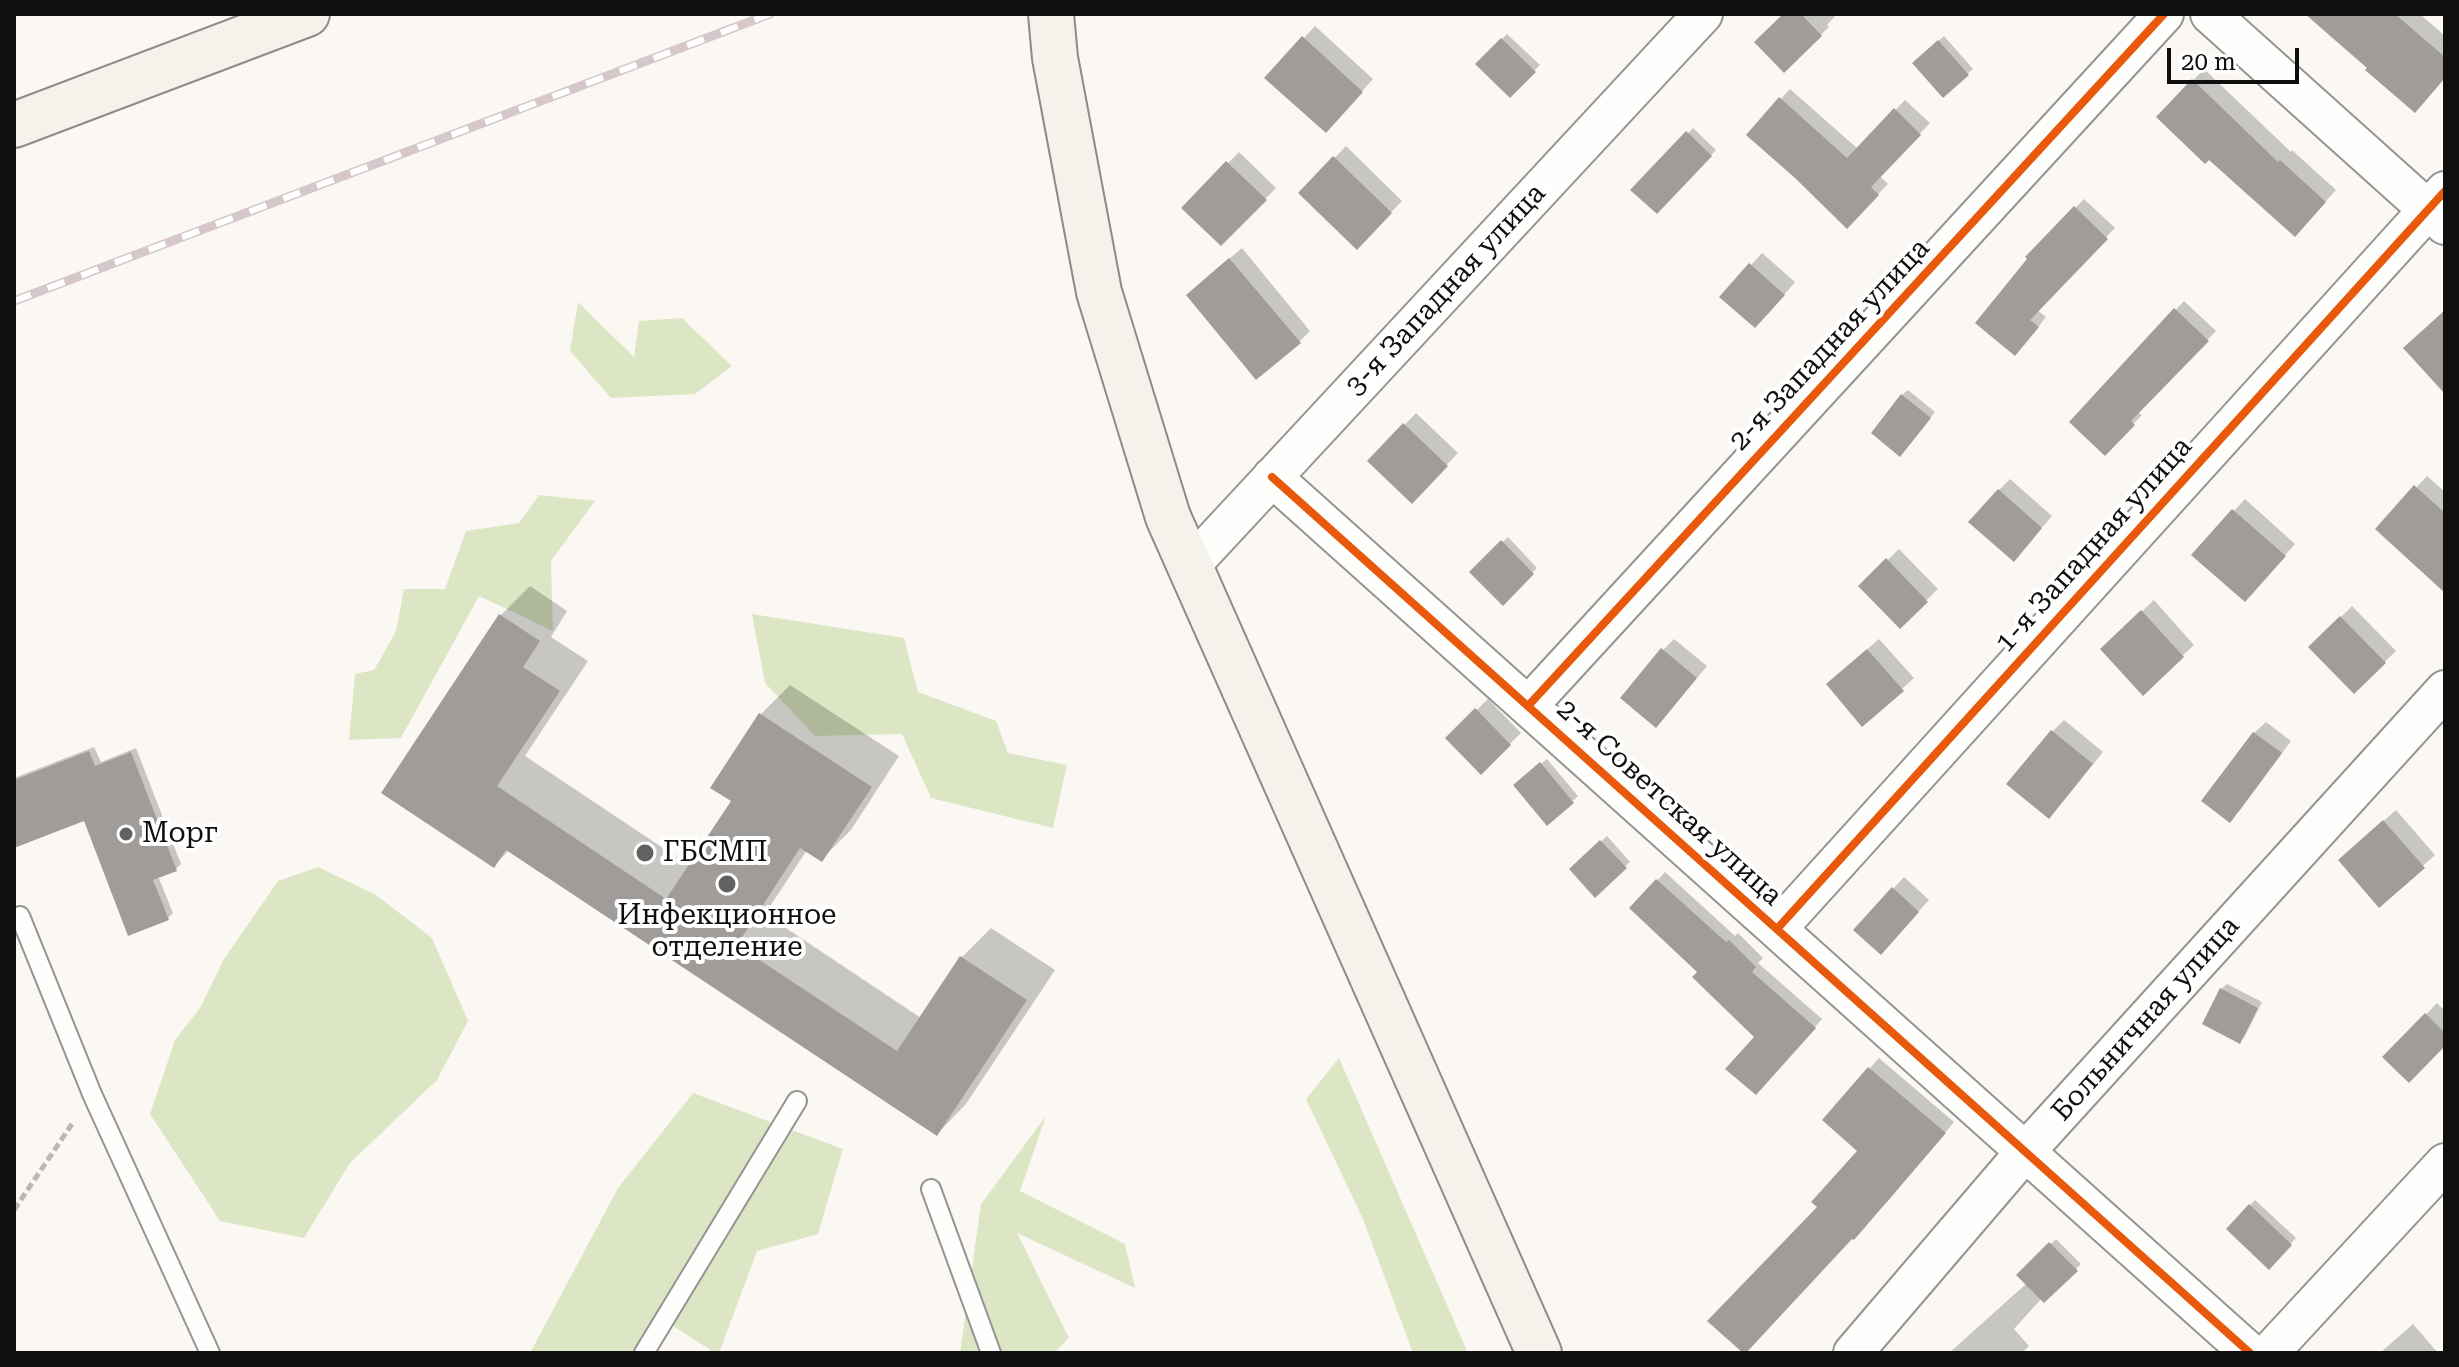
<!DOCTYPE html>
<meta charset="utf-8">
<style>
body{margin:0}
#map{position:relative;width:2459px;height:1367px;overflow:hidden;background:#fbf8f4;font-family:"Roboto Serif",serif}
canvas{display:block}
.frame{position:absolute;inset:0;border:16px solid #0f0f0f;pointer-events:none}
.scale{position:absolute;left:2167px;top:48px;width:132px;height:36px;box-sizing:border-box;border:4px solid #0f0f0f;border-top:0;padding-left:10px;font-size:24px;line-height:28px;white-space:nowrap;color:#0f0f0f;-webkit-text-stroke:6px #fff;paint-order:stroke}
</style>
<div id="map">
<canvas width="2459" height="1367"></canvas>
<div class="frame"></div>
<div class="scale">20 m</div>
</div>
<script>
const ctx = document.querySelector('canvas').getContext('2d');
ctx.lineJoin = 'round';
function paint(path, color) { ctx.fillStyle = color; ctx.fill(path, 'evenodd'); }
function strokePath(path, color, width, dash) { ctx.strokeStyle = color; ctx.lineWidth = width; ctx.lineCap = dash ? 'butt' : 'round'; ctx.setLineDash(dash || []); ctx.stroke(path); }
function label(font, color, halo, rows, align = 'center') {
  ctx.font = font + ' "Roboto Serif",serif'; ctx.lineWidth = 8; ctx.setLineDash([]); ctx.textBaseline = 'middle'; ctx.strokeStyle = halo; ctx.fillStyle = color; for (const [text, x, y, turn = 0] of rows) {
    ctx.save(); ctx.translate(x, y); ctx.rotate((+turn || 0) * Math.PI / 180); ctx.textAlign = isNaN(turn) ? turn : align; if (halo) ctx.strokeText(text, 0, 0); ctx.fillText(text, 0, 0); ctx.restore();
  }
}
const forest = new Path2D(`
 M 578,302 L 634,357 L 639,321 L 682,318 L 732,366 L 695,394 L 611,398 L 570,351 Z
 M 539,495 L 595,501 L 551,561 L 553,631 L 479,596 L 401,738 L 349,740 L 355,674 L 374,670 L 396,631 L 404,589 L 445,589 L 466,531 L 519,523 Z
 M 752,614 L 904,638 L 918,692 L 996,721 L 1008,753 L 1067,765 L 1053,828 L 931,798 L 902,734 L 815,736 L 765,683 Z
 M 318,867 L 376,895 L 432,938 L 468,1021 L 437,1080 L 350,1163 L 304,1238 L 220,1221 L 150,1114 L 175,1040 L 200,1008 L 224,959 L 278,881 Z
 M 1339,1058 L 1468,1353 L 1413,1353 L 1363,1219 L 1306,1099 Z
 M 693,1093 L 843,1149 L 818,1234 L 757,1251 L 719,1353 L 715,1353 L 670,1324 L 655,1353 L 530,1353 L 618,1188 Z
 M 1046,1116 L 1020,1191 L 1125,1244 L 1135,1288 L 1017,1233 L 1069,1338 L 1054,1353 L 960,1353 L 981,1204 Z`);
const shadow = new Path2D(`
 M 1785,14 L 1837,14 L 1827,25 L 1829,27 L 1784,70 Z
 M 2308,14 L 2420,14 L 2445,36 L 2445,77 Z
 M 1315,26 L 1373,79 L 1337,119 L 1267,78 Z
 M 1507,34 L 1540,65 L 1510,95 L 1478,64 Z
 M 1944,36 L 1973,69 L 1943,95 L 1919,58 Z
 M 2204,69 L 2291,152 L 2292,150 L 2336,190 L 2306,223 L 2209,157 L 2158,117 Z
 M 1790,89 L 1858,149 L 1905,100 L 1930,123 L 1880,176 L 1888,184 L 1847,226 L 1781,99 Z
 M 1693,128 L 1716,150 L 1657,211 L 1633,190 Z
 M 1346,146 L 1402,201 L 1357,247 L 1301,193 Z
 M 1239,152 L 1276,188 L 1221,244 L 1184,208 Z
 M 2084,199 L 2115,228 L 2037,310 L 2046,317 L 2024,345 L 2029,259 L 2028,257 Z
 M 1242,248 L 1310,331 L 1299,342 L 1200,283 Z
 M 1762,253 L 1795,282 L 1767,315 L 1722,297 Z
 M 2184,301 L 2216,331 L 2138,412 L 2142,415 L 2105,453 L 2072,422 Z
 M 1908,390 L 1935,412 L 1905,449 L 1902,395 Z
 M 1416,413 L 1458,453 L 1412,501 L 1370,461 Z
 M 2427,476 L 2445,492 L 2445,569 L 2378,529 Z
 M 2010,479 L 2052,516 L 2025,548 L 1999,490 Z
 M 2245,499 L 2295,544 L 2256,588 L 2234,511 Z
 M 1508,537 L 1537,568 L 1503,603 L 1472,572 Z
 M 1899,549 L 1938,589 L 1900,626 L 1861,586 Z
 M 530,586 L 567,611 L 551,637 L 588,661 L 525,756 L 690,866 L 733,801 L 761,714 L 790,685 L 899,756 L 851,830 L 822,859 L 807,850 L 765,914 L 921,1018 L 962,957 L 991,928 L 1055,970 L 966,1104 L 937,1134 L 509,850 L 494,866 L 500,616 Z
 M 2154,600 L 2194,645 L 2143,693 L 2114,638 Z
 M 2352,606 L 2396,651 L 2354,691 L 2311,647 Z
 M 1674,639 L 1707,666 L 1667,714 L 1663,650 Z
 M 1879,639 L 1914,678 L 1902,689 L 1840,673 Z
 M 1488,699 L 1521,733 L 1481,772 L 1448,738 Z
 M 2064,720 L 2103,752 L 2060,805 L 2052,732 Z
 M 2266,722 L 2291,741 L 2241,809 L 2230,820 L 2254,733 Z
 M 94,747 L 101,762 L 136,748 L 181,864 L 176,869 L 158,876 L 173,913 L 168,918 L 85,818 L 14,846 L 14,778 Z
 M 1547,759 L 1578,796 L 1548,823 L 1521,780 Z
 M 2396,810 L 2435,855 L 2379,905 L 2352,849 Z
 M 1607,836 L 1630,862 L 1595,895 L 1572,869 Z
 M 1665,872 L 1735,936 L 1738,933 L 1763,958 L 1758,963 L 1822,1019 L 1764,1085 L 1756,1037 L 1700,972 L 1632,908 Z
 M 1904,877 L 1929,900 L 1892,941 L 1893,889 Z
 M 2227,984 L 2262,1002 L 2245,1036 L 2240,1041 L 2221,989 Z
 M 2437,1003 L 2445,1011 L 2445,1044 L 2385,1057 Z
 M 1879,1058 L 1954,1122 L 1889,1200 L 1798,1293 L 1820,1207 L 1860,1151 L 1825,1120 Z
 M 2255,1200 L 2296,1238 L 2269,1267 L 2229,1228 Z
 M 2056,1239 L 2081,1264 L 2044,1301 L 2042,1298 L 2014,1329 L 2029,1346 L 2022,1353 L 1949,1353 L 2027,1283 L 2019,1275 Z
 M 2413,1324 L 2438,1353 L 2380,1353 Z`);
const building = new Path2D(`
 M 1783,14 L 1801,14 L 1822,36 L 1784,73 L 1754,42 Z
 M 2305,14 L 2395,14 L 2445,57 L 2445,78 L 2415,113 L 2365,70 L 2367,68 Z
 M 1302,36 L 1363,92 L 1326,133 L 1264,78 Z
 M 1501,38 L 1536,72 L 1510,98 L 1475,64 Z
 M 1938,40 L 1969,75 L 1943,98 L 1912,63 Z
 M 2192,79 L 2278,162 L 2280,160 L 2326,202 L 2295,237 L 2209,160 L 2205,164 L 2156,117 Z
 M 1779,97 L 1847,158 L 1894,108 L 1921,135 L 1871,187 L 1879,195 L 1847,229 L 1795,178 L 1746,135 Z
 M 1686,131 L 1712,156 L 1657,214 L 1630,190 Z
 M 1333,156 L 1392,213 L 1357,250 L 1298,193 Z
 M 1226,161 L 1267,200 L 1221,246 L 1181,208 Z
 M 2074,206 L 2108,239 L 2030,320 L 2039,327 L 2015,356 L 1975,323 L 2027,259 L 2025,257 Z
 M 1229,258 L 1301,343 L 1256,380 L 1186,295 Z
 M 1749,263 L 1785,295 L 1755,328 L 1719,297 Z
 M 2174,308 L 2209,341 L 2131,421 L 2135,425 L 2105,456 L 2069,422 Z
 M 2445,310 L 2445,394 L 2403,348 Z
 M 1901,394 L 1931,418 L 1900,457 L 1871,433 Z
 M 1403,423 L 1448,466 L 1412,504 L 1367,461 Z
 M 2414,485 L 2445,513 L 2445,593 L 2375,529 Z
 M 1998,489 L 2042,528 L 2014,562 L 1968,522 Z
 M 2232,509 L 2286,556 L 2245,602 L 2191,555 Z
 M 1501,540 L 1534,574 L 1503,606 L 1469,572 Z
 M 1886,558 L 1928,602 L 1900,629 L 1858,586 Z
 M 2141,610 L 2184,657 L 2143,696 L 2100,649 Z
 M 499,614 L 540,641 L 523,667 L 560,691 L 497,786 L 666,899 L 731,801 L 710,788 L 759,713 L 872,787 L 822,862 L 800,848 L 737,945 L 897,1051 L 960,956 L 1027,1000 L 937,1136 L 506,850 L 494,868 L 381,793 Z
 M 2340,616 L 2386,663 L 2354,694 L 2308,647 Z
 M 1661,648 L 1697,678 L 1656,728 L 1620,698 Z
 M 1867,649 L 1904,691 L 1862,727 L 1826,684 Z
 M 1475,708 L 1511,745 L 1481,775 L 1445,738 Z
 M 2051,730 L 2093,764 L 2049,819 L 2006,784 Z
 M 2253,732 L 2282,753 L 2230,823 L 2201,801 Z
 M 89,751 L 95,766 L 131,752 L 177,871 L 153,880 L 169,920 L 128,936 L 84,821 L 14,848 L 14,780 Z
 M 1540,762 L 1574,803 L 1547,826 L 1513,785 Z
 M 2383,820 L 2425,868 L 2379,908 L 2338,860 Z
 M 1600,840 L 1627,868 L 1595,898 L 1569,869 Z
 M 1656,879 L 1726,942 L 1729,940 L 1756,967 L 1752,972 L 1816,1028 L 1756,1095 L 1725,1069 L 1754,1037 L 1692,977 L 1697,972 L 1629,908 Z
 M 1892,887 L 1919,912 L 1881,955 L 1853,930 Z
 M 2220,988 L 2258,1008 L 2240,1044 L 2202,1024 Z
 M 2425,1013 L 2445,1033 L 2445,1046 L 2409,1083 L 2382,1057 Z
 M 1868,1067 L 1946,1133 L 1854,1240 L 1852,1239 L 1746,1353 L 1743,1353 L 1707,1321 L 1817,1207 L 1811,1202 L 1857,1151 L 1822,1120 Z
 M 2249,1204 L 2292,1245 L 2269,1270 L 2226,1229 Z
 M 2049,1242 L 2078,1271 L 2044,1303 L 2016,1275 Z`);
const path = new Path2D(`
 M 14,1210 L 72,1124`);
const lane = new Path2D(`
 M 20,916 L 92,1094 L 210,1353
 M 931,1189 L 991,1353
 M 644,1353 L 797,1101`);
const street = new Path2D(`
 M 2210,14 L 2445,225
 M 1272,477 L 2250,1353
 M 1190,566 L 1703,14
 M 1528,706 L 2164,14
 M 1777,929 L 2445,191
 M 1853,1353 L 2025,1152 L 2445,690
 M 2269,1353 L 2445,1163`);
const secondary = new Path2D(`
 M 1051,14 L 1055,58 L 1099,292 L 1168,517 L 1539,1353
 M 14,125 L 307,14`);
const rail = new Path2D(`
 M 14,301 L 770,14`);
const cycleway = new Path2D(`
 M 1272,477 L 2250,1353
 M 1528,706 L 2164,14
 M 1777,929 L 2445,191`);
const markers = [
 [126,834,8,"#62615f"],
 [645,853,10,"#62615f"],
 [727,884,10,"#62615f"]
];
const streetNames = [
 ["3-я Западная улица",1446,290,-47],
 ["2-я Западная улица",1830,345,-47],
 ["1-я Западная улица",2094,545,-48],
 ["2-я Советская улица",1669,803,42],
 ["Больничная улица",2146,1019,-48]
];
const poiNames = [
 ["Морг",142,834],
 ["ГБСМП",663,853],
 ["Инфекционное",727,916,"center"],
 ["отделение",727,948,"center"]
];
paint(forest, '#dde6c4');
paint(shadow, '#0003');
paint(building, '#9f9c9a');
strokePath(lane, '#959492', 22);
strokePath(street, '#959492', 42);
strokePath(secondary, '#8c8b89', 48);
strokePath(path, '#b9b8b8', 5, [8, 4]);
strokePath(lane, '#fefefd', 18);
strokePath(street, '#fefefd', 38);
strokePath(secondary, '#f5f1eb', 44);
strokePath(rail, '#d6c7ca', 9);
strokePath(rail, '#fff', 6, [18]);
strokePath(cycleway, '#e8590c', 8);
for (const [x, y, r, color] of markers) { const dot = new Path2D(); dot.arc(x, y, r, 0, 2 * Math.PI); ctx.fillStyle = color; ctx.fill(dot); strokePath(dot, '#fff', 3); }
label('28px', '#0f0f0f', '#fff', streetNames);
label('28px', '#0f0f0f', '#fff', poiNames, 'left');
</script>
